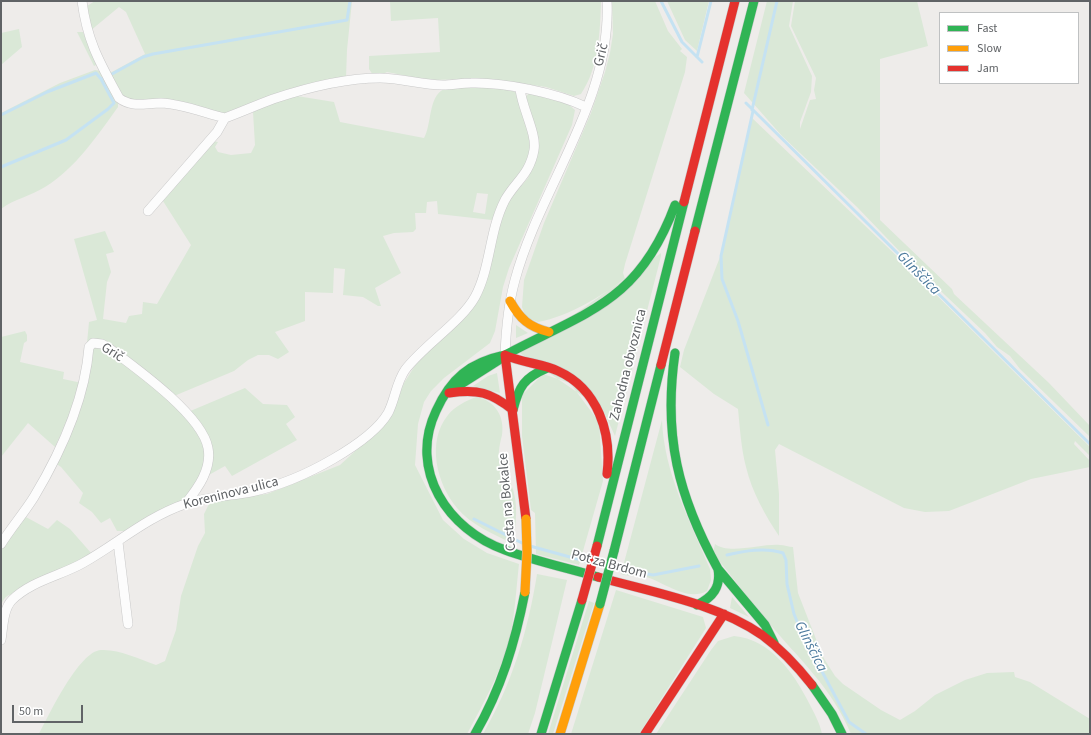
<!DOCTYPE html>
<meta charset="utf-8">
<style>
body{margin:0}
#map{position:relative;width:1091px;height:735px;overflow:hidden;background:#eeecea;font-family:"Source Sans 3",sans-serif}
canvas{display:block}
.frame{position:absolute;inset:0;border:2px solid #606366;pointer-events:none}
.legend{position:absolute;left:939px;top:12px;width:140px;height:72px;box-sizing:border-box;background:#fff;border:1px solid #bfc1c2;margin:0;padding:5px 7px;list-style:none;font-size:12px;color:#606366}
.legend li{display:flex;align-items:center;gap:8px;height:20px}
.legend b{width:20px;border:1px solid #bfc1c2}
.scale{position:absolute;left:12px;top:705px;width:71px;height:18px;box-sizing:border-box;border:2px solid #606366;border-top:0;padding-left:5px;font-size:12px;line-height:14px;white-space:nowrap;color:#606366;-webkit-text-stroke:3px #fff;paint-order:stroke}
</style>
<div id="map">
<canvas width="1091" height="735"></canvas>
<div class="frame"></div>
<ul class="legend">
<li><b style="height:5px;background:#30b455"></b>Fast</li>
<li><b style="height:5px;background:#ff9f0a"></b>Slow</li>
<li><b style="height:5px;background:#e5322d"></b>Jam</li>
</ul>
<div class="scale">50 m</div>
</div>
<script>
const ctx = document.querySelector('canvas').getContext('2d');
ctx.lineJoin = 'round';
function paint(path, color) { ctx.fillStyle = color; ctx.fill(path, 'evenodd'); }
function strokePath(path, color, width, dash) { ctx.strokeStyle = color; ctx.lineWidth = width; ctx.lineCap = dash ? 'butt' : 'round'; ctx.setLineDash(dash || []); ctx.stroke(path); }
function label(font, color, halo, rows, align = 'center') {
  ctx.font = font + ' "Source Sans 3",sans-serif'; ctx.lineWidth = 3.5; ctx.setLineDash([]); ctx.textBaseline = 'middle'; ctx.strokeStyle = halo; ctx.fillStyle = color; for (const [text, x, y, turn = 0] of rows) {
    ctx.save(); ctx.translate(x, y); ctx.rotate((+turn || 0) * Math.PI / 180); ctx.textAlign = isNaN(turn) ? turn : align; if (halo) ctx.strokeText(text, 0, 0); ctx.fillText(text, 0, 0); ctx.restore();
  }
}
const green = new Path2D(`
 M 95,1 L 352,1 L 347,50 L 346,78 L 244,109 L 222,114 L 134,103 L 124,98 L 110,73 L 145,54 L 126,12 L 119,7 L 90,31 L 87,6 Z
 M 390,1 L 601,1 C 600,33 599,67 581,94 L 574,96 L 546,87 L 518,83 L 480,79 L 427,80 L 387,72 L 381,75 L 373,75 L 369,69 L 369,56 L 440,52 L 438,18 L 391,21 Z
 M 612,1 L 655,1 L 668,31 L 682,49 L 680,51 L 687,57 L 685,72 L 625,264 L 623,273 L 625,279 C 599,297 570,316 538,322 L 526,317 L 522,307 L 524,280 L 544,223 L 591,113 L 605,72 L 610,53 L 613,34 Z
 M 667,1 L 709,1 L 697,51 L 685,40 Z
 M 767,1 L 793,1 L 789,26 L 812,76 L 811,92 L 800,122 L 800,129 L 810,100 L 816,99 L 814,90 L 816,78 L 791,26 L 795,1 L 917,1 L 928,46 L 880,59 L 880,220 L 952,289 L 954,294 L 1049,383 L 1090,426 L 1090,437 L 1020,369 L 1010,356 L 997,347 L 985,333 L 907,259 L 857,207 L 782,136 L 744,93 Z
 M 19,29 L 22,47 L 1,65 L 1,33 Z
 M 77,32 L 83,32 L 98,64 L 94,66 Z
 M 95,70 L 101,71 L 118,102 L 118,107 C 98,135 75,169 45,187 C 31,196 14,199 1,209 L 1,113 L 60,83 Z
 M 466,85 L 508,89 L 517,93 L 532,142 L 529,160 L 492,220 L 438,214 L 437,201 L 427,202 L 426,213 L 415,213 L 416,229 L 413,232 L 394,233 L 383,236 L 401,273 L 375,288 L 381,306 L 378,306 L 363,297 L 343,295 L 345,269 L 334,268 L 333,293 L 305,292 L 305,321 L 275,332 L 289,352 L 278,359 L 269,355 L 258,355 L 248,360 L 234,371 L 174,396 L 91,340 L 87,343 L 89,322 L 97,320 L 74,239 L 105,231 L 114,252 L 106,254 L 111,272 L 107,282 L 103,319 L 126,323 L 129,316 L 142,314 L 143,302 L 157,304 L 191,245 L 163,201 L 211,141 L 218,142 L 215,147 L 218,152 L 231,155 L 251,153 L 255,145 L 253,112 L 277,100 L 297,96 L 334,102 L 340,122 L 424,138 C 432,124 428,97 444,89 C 449,86 460,86 466,85 ZM 477,193 L 488,194 L 485,214 L 473,212 Z
 M 529,93 L 568,104 L 575,110 L 572,125 L 509,268 L 503,287 L 495,331 L 490,343 L 444,378 L 431,391 L 424,402 L 418,424 L 415,465 L 443,520 L 464,539 L 487,553 L 519,564 C 516,590 515,616 509,641 C 500,674 483,704 467,734 L 39,734 C 49,715 79,651 101,650 C 119,649 139,659 156,665 L 165,661 L 176,630 L 181,596 L 198,546 L 205,533 L 204,514 L 209,504 L 223,499 L 267,494 L 340,465 L 389,420 L 404,383 L 416,364 L 434,343 L 477,299 L 495,234 L 509,200 L 528,178 L 535,161 L 525,98 Z
 M 751,117 L 903,262 L 1090,447 L 1090,456 L 1075,441 L 1074,444 L 1090,461 L 1090,467 L 1031,479 L 949,511 L 925,512 L 904,508 L 779,444 L 775,450 L 779,494 L 779,536 C 765,515 752,492 746,467 C 741,448 740,428 738,409 L 714,394 L 680,367 L 684,350 L 720,257 Z
 M 661,253 L 661,256 L 615,436 L 603,410 L 520,353 Z
 M 516,325 L 528,333 L 516,338 Z
 M 25,331 L 27,335 L 27,341 L 24,343 L 20,362 L 64,372 L 63,379 L 82,383 L 79,394 L 55,447 L 28,423 L 1,457 L 1,337 Z
 M 98,346 C 126,365 198,415 204,449 C 208,467 197,486 185,498 C 179,504 168,507 161,511 C 149,517 138,524 126,531 L 117,531 L 110,518 L 101,523 L 92,512 L 79,503 L 83,493 L 61,467 L 55,463 L 93,349 Z
 M 497,373 L 500,393 L 473,386 L 488,376 Z
 M 543,374 L 570,383 L 599,422 L 603,481 L 579,565 L 536,554 L 535,513 L 531,510 L 522,436 L 522,395 Z
 M 245,388 L 263,404 L 287,405 L 295,417 L 286,424 L 297,440 L 232,476 L 225,466 L 207,476 L 211,454 L 188,412 Z
 M 476,397 C 495,400 505,417 502,435 C 500,443 498,451 499,459 C 500,469 508,475 511,484 C 519,503 516,524 513,544 C 494,534 471,525 457,508 C 437,484 426,442 448,415 C 455,406 466,401 476,397 Z
 M 662,420 C 664,473 690,521 710,569 L 711,580 L 707,591 C 687,602 664,582 646,577 C 637,575 630,577 621,574 Z
 M 24,516 L 48,529 L 57,520 L 70,529 L 92,554 L 13,594 C 6,595 3,599 1,606 L 1,550 Z
 M 715,544 C 729,555 764,543 780,545 C 784,545 789,547 793,547 L 798,593 L 823,657 L 835,676 L 843,684 L 881,710 L 898,719 L 900,720 L 915,711 L 935,695 L 965,680 L 987,673 L 1014,672 L 1015,677 L 1030,682 L 1090,719 L 1090,734 L 851,734 C 832,688 799,659 768,622 C 749,600 732,576 713,553 Z
 M 537,574 L 567,580 L 535,713 L 528,734 L 483,734 C 512,684 528,631 537,574 Z
 M 616,590 L 703,617 L 706,628 L 639,734 L 571,734 Z
 M 732,597 L 749,617 L 730,608 Z
 M 589,601 L 594,603 L 553,734 L 548,734 Z
 M 734,636 C 770,639 794,673 809,703 C 814,713 820,723 822,734 L 656,734 L 711,650 L 718,641 Z`);
const stream = new Path2D(`
 M 661,1 L 682,42 L 702,62
 M 697,57 L 711,1
 M 112,74 L 143,57 L 153,54 L 347,20 L 350,1
 M 746,103 L 1090,444
 M 752,110 L 777,1
 M 753,111 L 721,256 L 722,279 L 738,321 L 768,425
 M 1,115 L 47,92 L 96,73 L 101,79
 M 1,167 L 66,140 L 108,109 L 114,103 L 101,79 L 104,78
 M 474,519 L 522,543
 M 530,546 L 588,562
 M 727,555 C 744,551 765,547 783,553 L 786,560 L 787,584 L 794,614 L 803,636 L 849,722 L 866,734
 M 615,568 L 653,575 L 699,566`);
const street = new Path2D(`
 M 82,1 C 87,41 100,63 119,98 C 132,108 145,103 161,103 C 183,104 204,113 225,118
 M 148,211 L 217,132 L 225,118 C 241,112 257,105 273,99 C 306,88 345,78 380,78 C 401,78 422,85 443,85 C 452,85 462,83 471,83 C 503,82 557,93 586,107
 M 505,355 C 506,330 508,305 515,280 C 540,187 612,101 607,1
 M 118,542 L 128,624
 M 1,544 C 11,528 24,513 34,497 C 61,452 85,399 89,347 L 93,343 L 102,344 L 109,348 C 136,368 202,415 208,448 C 212,469 198,488 186,503
 M 1,640 C 3,628 3,609 12,600 C 31,581 60,576 83,563 C 117,544 147,517 185,504 C 206,497 229,496 251,492 C 279,486 309,473 333,459 C 352,448 377,432 388,413 C 395,400 396,383 405,370 C 424,345 461,322 475,297 C 491,267 489,231 505,200 C 515,182 530,174 534,150 C 537,134 522,108 520,89`);
const fast = new Path2D(`
 M 695,231 L 754,1
 M 675,353 C 663,436 678,496 718,569 C 721,587 713,597 697,605
 M 505,355 C 469,363 451,378 436,411 C 408,470 448,530 505,550 C 535,561 567,568 598,577
 M 505,355 C 588,311 639,302 675,205
 M 455,388 L 499,360
 M 513,410 C 519,386 524,378 547,368
 M 597,546 L 684,202
 M 614,551 L 661,365
 M 718,569 L 765,625 L 774,643
 M 812,685 L 832,714 L 842,734
 M 475,734 C 501,689 515,643 525,592
 M 541,734 L 582,600`);
const slow = new Path2D(`
 M 510,301 C 520,319 529,327 549,332
 M 560,734 L 600,604`);
const jam = new Path2D(`
 M 684,202 L 735,1
 M 505,355 L 526,519
 M 505,355 C 522,363 541,363 558,371 C 598,389 612,433 607,474
 M 661,365 L 695,231
 M 449,393 C 478,389 490,392 513,410
 M 598,577 C 651,592 716,603 762,635 C 781,649 797,666 812,685
 M 645,734 L 724,614`);
const fastBridge = new Path2D(`
 M 600,604 L 614,551`);
const slowBridge = new Path2D(`
 M 525,592 L 527,552 L 526,519`);
const jamBridge = new Path2D(`
 M 582,600 L 597,546`);
const streetNames = [
 ["Grič",602,55,-77],
 ["Grič",112,353,32],
 ["Zahodna obvoznica",629,365,-76],
 ["Koreninova ulica",231,494,-14],
 ["Cesta na Bokalce",508,502,-95],
 ["Pot za Brdom",609,565,15]
];
const waterNames = [
 ["Glinščica",918,274,45],
 ["Glinščica",810,647,63]
];
paint(green, '#dae8d7');
strokePath(stream, '#c5e2f2', 3);
strokePath(street, '#c9c9c9', 10);
strokePath(fast, '#c8c9c9', 10);
strokePath(slow, '#c8c9c9', 10);
strokePath(jam, '#c8c9c9', 10);
strokePath(street, '#fcfcfc', 9);
strokePath(fast, '#30b455', 9);
strokePath(slow, '#ff9f0a', 9);
strokePath(jam, '#e5322d', 9);
strokePath(fastBridge, '#c8c9c9', 10, []);
strokePath(slowBridge, '#c8c9c9', 10, []);
strokePath(jamBridge, '#c8c9c9', 10, []);
strokePath(fastBridge, '#30b455', 9);
strokePath(slowBridge, '#ff9f0a', 9);
strokePath(jamBridge, '#e5322d', 9);
label('14px', '#606366', '#fff', streetNames);
label('italic 15px', '#4c7a9d', '#fff', waterNames);
</script>
